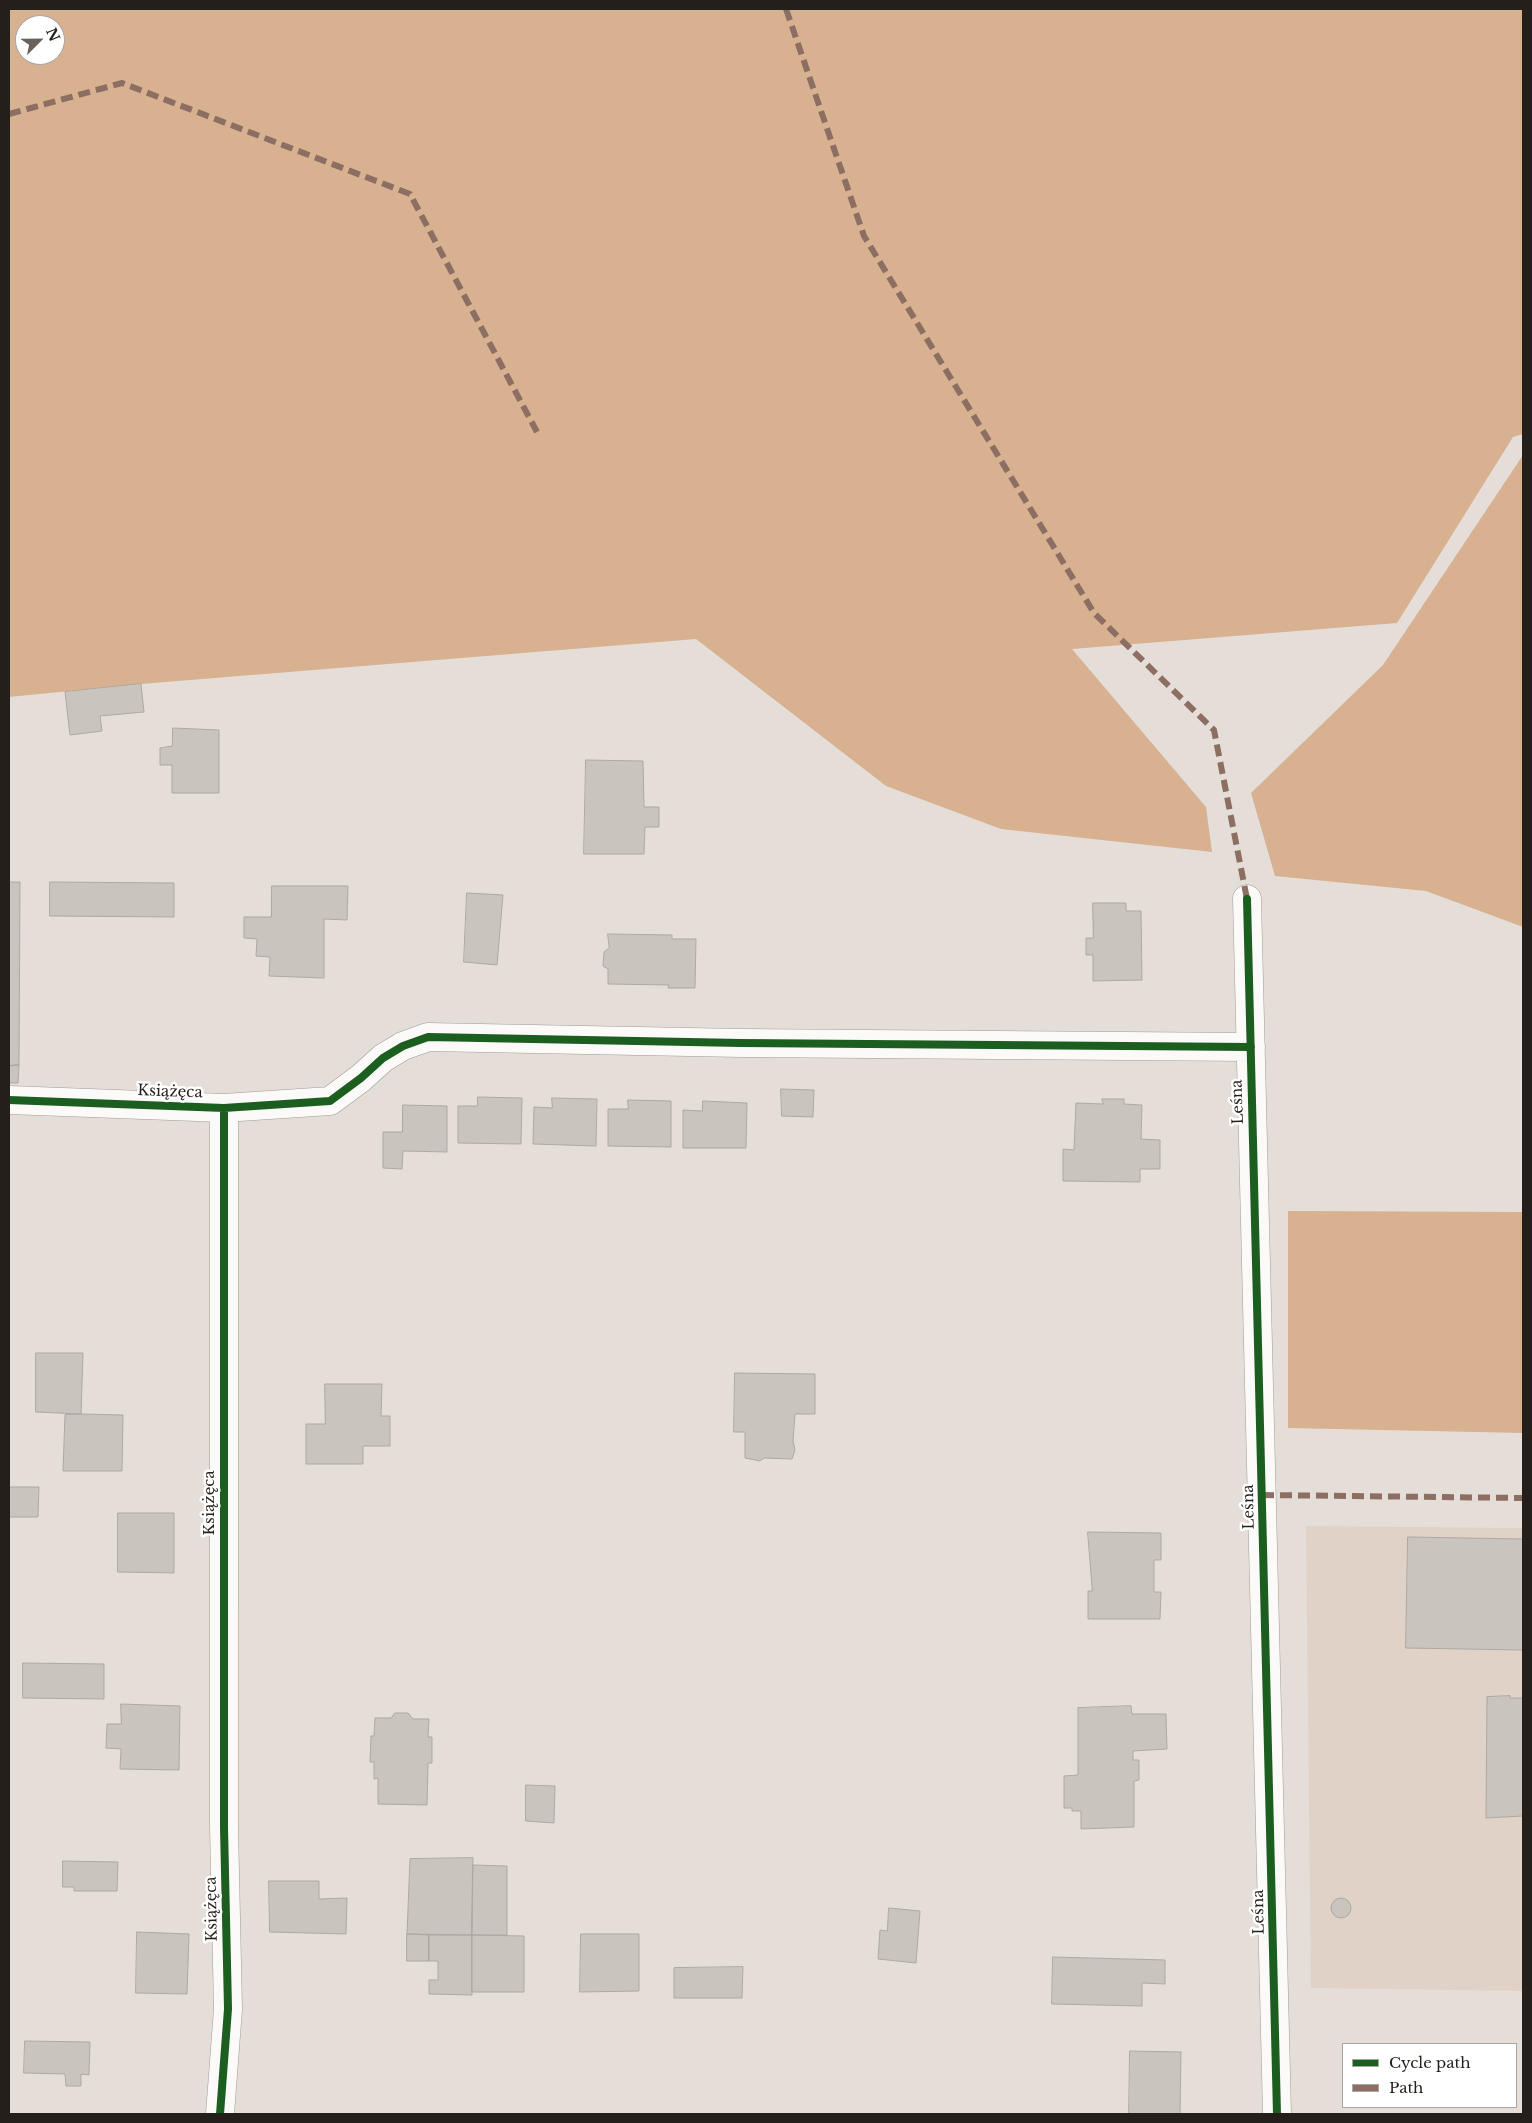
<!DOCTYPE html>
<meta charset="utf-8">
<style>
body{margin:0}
#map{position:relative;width:1532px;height:2123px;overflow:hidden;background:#e5ded8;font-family:"Libre Baskerville",serif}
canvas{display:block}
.frame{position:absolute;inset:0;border:10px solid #251f1b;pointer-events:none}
.legend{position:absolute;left:1342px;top:2043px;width:175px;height:65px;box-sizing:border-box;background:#fff;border:1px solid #a8a5a4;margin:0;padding:6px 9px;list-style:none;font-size:15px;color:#251f1b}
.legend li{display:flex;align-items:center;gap:10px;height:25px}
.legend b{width:25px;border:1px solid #a8a5a4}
.north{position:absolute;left:15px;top:15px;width:50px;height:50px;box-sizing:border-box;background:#fff;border:1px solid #a8a5a4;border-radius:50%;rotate:67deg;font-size:14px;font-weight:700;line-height:20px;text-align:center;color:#251f1b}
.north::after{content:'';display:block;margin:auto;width:18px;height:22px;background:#68625d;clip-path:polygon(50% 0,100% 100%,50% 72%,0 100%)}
</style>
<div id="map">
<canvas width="1532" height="2123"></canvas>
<div class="frame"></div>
<ul class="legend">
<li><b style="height:6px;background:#1b5e20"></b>Cycle path</li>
<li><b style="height:6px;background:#8d6e63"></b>Path</li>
</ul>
<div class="north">N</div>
</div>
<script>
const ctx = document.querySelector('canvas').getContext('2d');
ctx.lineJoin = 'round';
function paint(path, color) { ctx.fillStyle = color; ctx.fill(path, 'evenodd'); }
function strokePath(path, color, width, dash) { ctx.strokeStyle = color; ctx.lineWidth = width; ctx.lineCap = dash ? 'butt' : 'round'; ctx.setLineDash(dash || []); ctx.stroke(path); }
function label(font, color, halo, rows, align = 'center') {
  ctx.font = font + ' "Libre Baskerville",serif'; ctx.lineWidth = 5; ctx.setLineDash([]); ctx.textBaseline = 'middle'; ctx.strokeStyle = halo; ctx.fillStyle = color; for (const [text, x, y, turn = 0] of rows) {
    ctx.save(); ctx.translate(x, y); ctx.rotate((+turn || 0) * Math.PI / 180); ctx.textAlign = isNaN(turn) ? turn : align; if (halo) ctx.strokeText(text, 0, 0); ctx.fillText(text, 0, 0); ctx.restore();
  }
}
const built = new Path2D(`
 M 1306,1526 L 1523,1528 L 1523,1991 L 1311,1988 Z`);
const forest = new Path2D(`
 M 9,9 L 1523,9 L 1523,434 L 1513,437 L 1397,623 L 1072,649 L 1206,807 L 1212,852 L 1001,829 L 886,786 L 696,639 L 141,684 L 9,697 ZM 25,25 L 55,25 L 55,55 L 25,55 Z
 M 1523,455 L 1523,927 L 1426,891 L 1275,876 L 1251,793 L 1383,665 Z
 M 1288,1211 L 1523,1212 L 1523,1433 L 1288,1428 Z`);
const building = new Path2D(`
 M 141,684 L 144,712 L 100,716 L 102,731 L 70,735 L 65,692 Z
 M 173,728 L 219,730 L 219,793 L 172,793 L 172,765 L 160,765 L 160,748 L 172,746 Z
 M 586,760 L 643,761 L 644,807 L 659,807 L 659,827 L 645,827 L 644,854 L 584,854 Z
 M 9,882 L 20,882 L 19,1065 L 9,1066 Z
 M 50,882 L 174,883 L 174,917 L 50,916 Z
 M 272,886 L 348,886 L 347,920 L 324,919 L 324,978 L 269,976 L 270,957 L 256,956 L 257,939 L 244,938 L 244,917 L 271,917 Z
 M 467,893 L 503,895 L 497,965 L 464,962 Z
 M 1093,903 L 1126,903 L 1126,911 L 1141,911 L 1142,980 L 1093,981 L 1093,955 L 1086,955 L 1086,938 L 1093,938 Z
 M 608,934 L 672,935 L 672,939 L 696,939 L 695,988 L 668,988 L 669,985 L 608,984 L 608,969 L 603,966 L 604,952 L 609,948 Z
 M 19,1065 L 18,1083 L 9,1083 L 9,1066 Z
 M 781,1089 L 814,1090 L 813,1117 L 782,1116 Z
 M 478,1097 L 522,1098 L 521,1144 L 458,1143 L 458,1106 L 477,1106 Z
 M 552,1098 L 597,1099 L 596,1146 L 533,1144 L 534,1107 L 552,1108 Z
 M 1102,1099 L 1124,1099 L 1124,1104 L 1142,1105 L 1141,1139 L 1160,1140 L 1160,1169 L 1140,1169 L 1140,1182 L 1063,1181 L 1063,1149 L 1074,1150 L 1076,1103 L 1103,1104 Z
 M 628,1100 L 671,1101 L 671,1147 L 608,1146 L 608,1109 L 628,1109 Z
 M 703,1101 L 747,1103 L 746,1148 L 683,1148 L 683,1110 L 702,1111 Z
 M 403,1105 L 447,1106 L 447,1152 L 403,1151 L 402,1169 L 383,1168 L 383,1132 L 402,1132 Z
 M 36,1353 L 83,1353 L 81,1414 L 36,1412 Z
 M 735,1373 L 815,1374 L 815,1414 L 795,1414 L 793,1441 L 795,1450 L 792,1459 L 764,1458 L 760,1461 L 745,1458 L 745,1432 L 734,1432 Z
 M 325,1384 L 382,1384 L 381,1416 L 390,1416 L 390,1446 L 363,1446 L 363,1464 L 306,1464 L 306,1424 L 325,1424 Z
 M 81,1414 L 123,1415 L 122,1471 L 63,1471 L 65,1415 Z
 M 9,1487 L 39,1487 L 38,1517 L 9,1517 Z
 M 118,1513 L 174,1513 L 174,1573 L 118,1572 Z
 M 1088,1532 L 1161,1533 L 1161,1560 L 1154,1560 L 1154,1592 L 1161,1592 L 1160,1619 L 1088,1619 L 1088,1591 L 1092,1591 Z
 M 1408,1537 L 1523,1539 L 1523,1650 L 1406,1648 Z
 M 23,1663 L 104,1664 L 104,1699 L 23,1698 Z
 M 1510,1696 L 1510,1698 L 1523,1698 L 1523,1816 L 1486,1818 L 1487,1697 Z
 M 121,1704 L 180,1706 L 179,1770 L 120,1769 L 121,1749 L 106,1748 L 107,1724 L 121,1724 Z
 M 1131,1706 L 1132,1714 L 1166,1714 L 1167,1749 L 1133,1751 L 1133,1760 L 1139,1760 L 1139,1780 L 1134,1781 L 1134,1827 L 1081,1829 L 1081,1811 L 1072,1811 L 1072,1808 L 1064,1808 L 1064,1776 L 1078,1775 L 1078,1708 Z
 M 395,1713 L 408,1713 L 413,1719 L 429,1719 L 428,1737 L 432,1737 L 432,1763 L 428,1763 L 427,1805 L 378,1804 L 378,1778 L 374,1779 L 374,1762 L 370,1762 L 371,1736 L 374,1736 L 375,1718 L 391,1718 Z
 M 526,1785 L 555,1786 L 554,1823 L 526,1821 Z
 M 473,1858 L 472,1935 L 407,1934 L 410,1859 Z
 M 63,1861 L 118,1862 L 117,1891 L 74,1891 L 74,1887 L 63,1887 Z
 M 473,1865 L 507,1866 L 507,1935 L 472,1935 Z
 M 269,1881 L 319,1881 L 319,1899 L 347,1898 L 346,1934 L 270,1932 Z
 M1331 1908a10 10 0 1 1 20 0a10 10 0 1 1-20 0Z
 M 889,1908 L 920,1911 L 916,1963 L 878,1959 L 880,1930 L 887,1931 Z
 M 137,1932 L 189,1934 L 187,1994 L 136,1993 Z
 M 407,1934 L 429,1935 L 429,1961 L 407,1961 Z
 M 581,1934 L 639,1934 L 639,1991 L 580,1992 Z
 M 429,1935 L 472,1935 L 472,1995 L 429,1994 L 429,1980 L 438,1980 L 438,1961 L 429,1961 Z
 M 472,1935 L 524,1936 L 524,1992 L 472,1992 Z
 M 1053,1957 L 1165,1960 L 1165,1984 L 1142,1983 L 1142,2006 L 1052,2004 Z
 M 743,1967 L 742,1998 L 674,1998 L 674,1968 Z
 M 25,2041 L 90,2042 L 89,2075 L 81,2074 L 81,2086 L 66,2086 L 65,2074 L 24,2073 Z
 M 1130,2051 L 1181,2052 L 1180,2114 L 1129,2114 Z`);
const minor = new Path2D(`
 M 1247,899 L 1277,2114
 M 9,1100 L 224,1108 L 330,1101 L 361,1078 L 383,1058 L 403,1046 L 428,1037 L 741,1043 L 1251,1047
 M 220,2114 L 228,2009 L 224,1827 L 224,1108`);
const quiet = new Path2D(`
 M 786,9 L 864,236 L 1094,613 L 1214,730 L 1247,899
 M 9,114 L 122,83 L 410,194 L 537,432
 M 1262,1495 L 1523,1498`);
const cycleway = new Path2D(`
 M 1247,899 L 1277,2114
 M 9,1100 L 224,1108 L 330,1101 L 361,1078 L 383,1058 L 403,1046 L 428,1037 L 741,1043 L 1251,1047
 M 220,2114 L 228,2009 L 224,1827 L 224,1108`);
const streetNames = [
 ["Książęca",170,1092,2],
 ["Leśna",1238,1102,-92],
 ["Książęca",210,1503,-90],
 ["Leśna",1249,1507,-91],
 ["Książęca",212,1909,-91],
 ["Leśna",1259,1912,-91]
];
paint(built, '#e0d2c7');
paint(forest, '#d8b191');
paint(building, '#cac4bf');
strokePath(building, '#aea8a3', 1);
strokePath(minor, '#9f9a95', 29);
strokePath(minor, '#fbfaf9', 28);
strokePath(quiet, '#8d6e63', 6, [12, 6]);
strokePath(cycleway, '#1b5e20', 8);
label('15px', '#251f1b', '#fff', streetNames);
</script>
